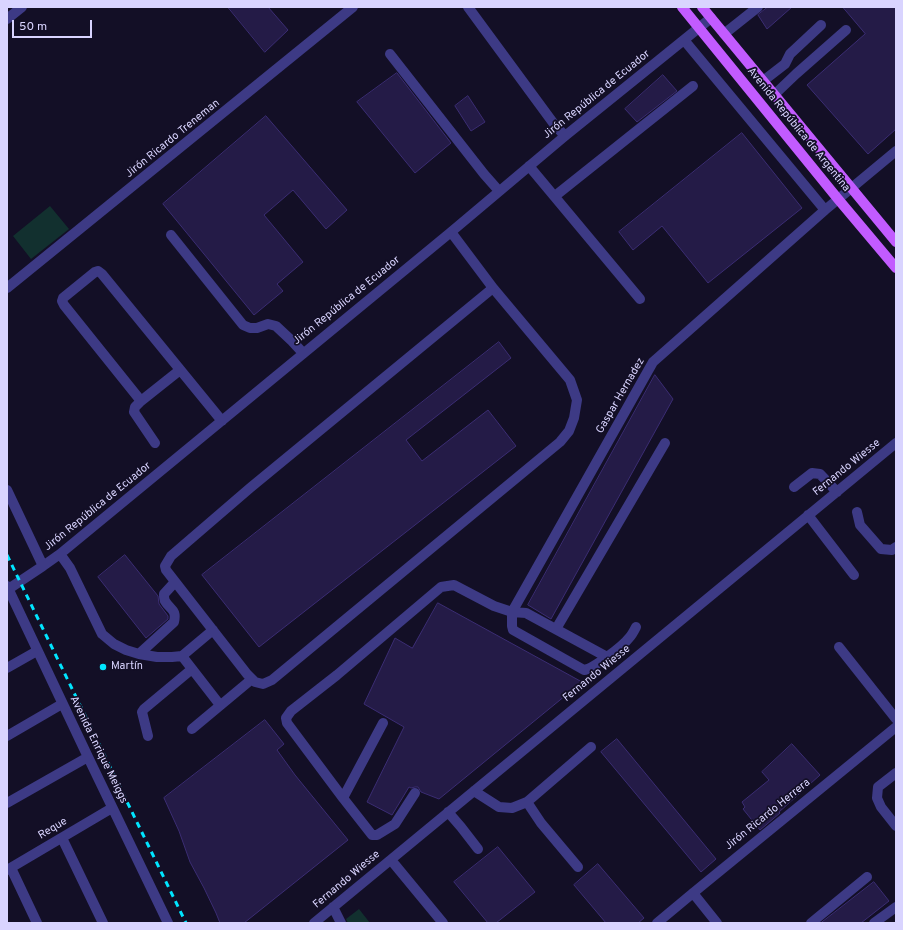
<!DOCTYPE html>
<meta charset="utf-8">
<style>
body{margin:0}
#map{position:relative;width:903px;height:930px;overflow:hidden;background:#130f26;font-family:Overpass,sans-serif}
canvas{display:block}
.frame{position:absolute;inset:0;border:8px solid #d9d4ff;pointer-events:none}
.scale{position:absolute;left:12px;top:20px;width:80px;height:18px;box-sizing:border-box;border:2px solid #d9d4ff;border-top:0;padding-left:5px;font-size:12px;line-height:14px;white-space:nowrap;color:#d9d4ff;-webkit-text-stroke:3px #130f26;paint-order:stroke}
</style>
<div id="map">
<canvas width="903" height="930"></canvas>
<div class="frame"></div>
<div class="scale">50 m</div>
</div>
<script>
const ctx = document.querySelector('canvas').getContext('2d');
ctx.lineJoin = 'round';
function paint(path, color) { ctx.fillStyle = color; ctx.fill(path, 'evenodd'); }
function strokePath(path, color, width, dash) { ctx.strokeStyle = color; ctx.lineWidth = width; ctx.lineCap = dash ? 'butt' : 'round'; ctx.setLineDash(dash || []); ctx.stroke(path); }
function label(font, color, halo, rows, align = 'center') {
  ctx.font = font + ' Overpass,sans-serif'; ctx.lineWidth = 3.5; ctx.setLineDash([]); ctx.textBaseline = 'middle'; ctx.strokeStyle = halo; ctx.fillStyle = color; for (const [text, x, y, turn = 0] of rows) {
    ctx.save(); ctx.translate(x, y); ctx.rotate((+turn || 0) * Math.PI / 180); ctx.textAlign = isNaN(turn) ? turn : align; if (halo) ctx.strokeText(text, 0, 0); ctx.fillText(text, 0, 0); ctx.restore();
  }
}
const green = new Path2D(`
 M 50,206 L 69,229 L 31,259 L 13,236 Z
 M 359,909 L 370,923 L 348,923 L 346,919 Z`);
const building = new Path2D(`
 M 228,7 L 268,7 L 288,30 L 265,52 Z
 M 768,7 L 792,7 L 767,29 L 758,15 Z
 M 843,7 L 896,7 L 896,129 L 868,154 L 807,85 L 865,34 Z
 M 397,73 L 451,143 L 415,173 L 357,102 Z
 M 663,75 L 677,91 L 637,122 L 625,109 Z
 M 468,96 L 485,122 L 471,131 L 455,106 Z
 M 266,116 L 347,210 L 326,229 L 293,190 L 264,215 L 303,262 L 277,284 L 283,291 L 254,315 L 163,204 Z
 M 742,133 L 802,208 L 708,283 L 662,226 L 633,250 L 619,232 Z
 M 499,342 L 511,358 L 406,440 L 422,461 L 488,410 L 516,446 L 259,647 L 202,575 Z
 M 655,375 L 673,399 L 551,619 L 528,605 Z
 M 125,555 L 158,596 L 159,604 L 168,616 L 168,619 L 146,638 L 98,577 Z
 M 438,603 L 582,682 L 439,799 L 421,792 L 418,787 L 415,787 L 411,788 L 409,787 L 392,815 L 367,802 L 404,727 L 364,704 L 395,638 L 412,648 Z
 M 265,720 L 284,744 L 277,750 L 295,775 L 348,840 L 244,923 L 220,923 L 216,913 L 204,888 L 190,862 L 179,831 L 164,798 Z
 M 617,739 L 716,859 L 701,872 L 601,752 Z
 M 792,744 L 820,775 L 779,812 L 780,813 L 760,830 L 743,809 L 745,807 L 742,802 L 769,780 L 762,772 Z
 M 498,847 L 535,892 L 496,923 L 488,923 L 454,882 Z
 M 598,864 L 644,918 L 638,923 L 606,923 L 574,885 Z
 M 874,882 L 889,901 L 861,923 L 821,923 Z`);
const minor = new Path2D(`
 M 468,7 L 554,124 L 565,136
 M 7,19 L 22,7
 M 724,34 L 758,7
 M 684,40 L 825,210
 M 390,54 L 484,174 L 499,191
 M 763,81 L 785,64 L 790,54 L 821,25
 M 774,95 L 796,74 L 846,30
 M 529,166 L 640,299
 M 555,196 L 693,86
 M 451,232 L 493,288 L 570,380 L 577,400 L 574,418 L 569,431 L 560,442 L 272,680 L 263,684 L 255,682 L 247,674 L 166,570 L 165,566 L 171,556 L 250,488 L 493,288
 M 171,235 L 243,325 L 250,328 L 257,328 L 268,324 L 276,326 L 292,341 L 303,353
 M 7,288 L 353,7
 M 141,401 L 64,305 L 62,301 L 63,298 L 95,272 L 98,271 L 102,274 L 222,421
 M 155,443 L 134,412 L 135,407 L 141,401 L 180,370
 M 794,487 L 812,473 L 820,474 L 837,492
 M 7,490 L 43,566
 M 857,512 L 860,525 L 881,549 L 892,550 L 896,547
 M 808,515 L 854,575
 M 60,554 L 70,568 L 102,634 L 114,644 L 126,650 L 139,654 L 157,657 L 172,657 L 182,656 L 213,630
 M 7,586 L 88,757 L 168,923
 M 7,590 L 43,566 L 60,554 L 451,232 L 565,136 L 711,18
 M 636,627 C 634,631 632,635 629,638 C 623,646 593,669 584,670 L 513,630 L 512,626 L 512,612 L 653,362 L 825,210 L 896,151
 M 556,629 L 665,443
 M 839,647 L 896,719
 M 139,654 L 174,622 C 177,609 170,610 165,601 C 164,599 164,596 164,594 L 175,582
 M 182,656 L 220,705
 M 7,668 L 37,651
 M 192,729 L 252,679
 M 7,736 L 62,704
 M 148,736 L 142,712 L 144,709 L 192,669
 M 896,773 L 878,787 L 877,798 L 881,807 L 896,826
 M 474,791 L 499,807 L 512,808 L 527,802 L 541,823 L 578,867
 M 415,793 L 395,824 L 377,835 L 372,835 L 343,798 L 287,723 L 286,718 L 291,711 L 337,675 L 441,587 L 454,585 L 494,606 L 512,612 L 526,613 L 607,657
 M 343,798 L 383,723
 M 527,802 L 591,747
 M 7,803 L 88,757
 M 448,812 L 461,827 L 478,849
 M 62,838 L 103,923
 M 391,860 L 443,923
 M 11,868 L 37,923
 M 7,870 L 112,808
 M 693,893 L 717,923
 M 333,907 L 341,923
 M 314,923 L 896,443
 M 657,923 L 693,893 L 896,727
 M 811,923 L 867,877
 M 874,923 L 896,907`);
const major = new Path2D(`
 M 682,7 L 838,199 L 896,268
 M 702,7 L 896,242`);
const rail = new Path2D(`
 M 7,555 L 186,923`);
const markers = [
 [103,667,4,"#00e5ff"]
];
const streetNames = [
 ["Jirón República de Ecuador",597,95,-39],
 ["Avenida República de Argentina",798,130,51],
 ["Jirón Ricardo Treneman",173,139,-39],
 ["Jirón República de Ecuador",347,301,-39],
 ["Gaspar Hernadez",621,396,-60],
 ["Fernando Wiesse",847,468,-39],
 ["Jirón República de Ecuador",98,507,-39],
 ["Fernando Wiesse",597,674,-39],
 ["Avenida Enrique Meiggs",98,750,64],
 ["Jirón Ricardo Herrera",768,815,-39],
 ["Reque",53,829,-31],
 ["Fernando Wiesse",347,880,-40]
];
const poiNames = [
 ["Martín",111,667]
];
paint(green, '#12302f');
paint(building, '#241b47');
strokePath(building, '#3b2d73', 1);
strokePath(minor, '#3d3a85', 10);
strokePath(major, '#c25bff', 10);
strokePath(rail, '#00e5ff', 3, [6, 5]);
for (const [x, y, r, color] of markers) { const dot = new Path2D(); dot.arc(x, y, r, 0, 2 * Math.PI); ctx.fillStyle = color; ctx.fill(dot); strokePath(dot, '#130f26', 1.5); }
label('11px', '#d9d4ff', '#130f26', streetNames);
label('11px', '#d9d4ff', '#130f26', poiNames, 'left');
</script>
